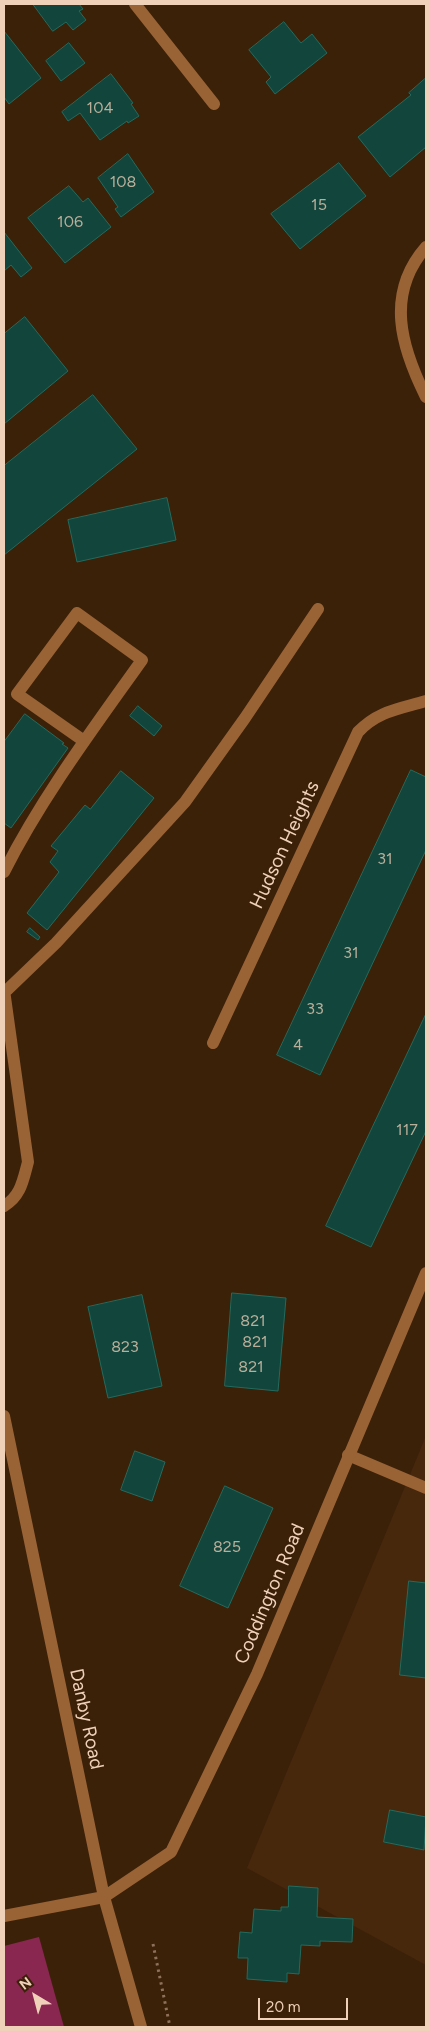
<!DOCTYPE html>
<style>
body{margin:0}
#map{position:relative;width:430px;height:2031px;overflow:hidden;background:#3c2109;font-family:Figtree,sans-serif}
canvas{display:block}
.frame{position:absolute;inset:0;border:5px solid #efd1ba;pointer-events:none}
.north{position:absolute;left:10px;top:1971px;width:50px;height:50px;-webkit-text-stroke:4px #3c2109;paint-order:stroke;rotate:323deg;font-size:14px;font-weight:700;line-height:20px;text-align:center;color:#efd1ba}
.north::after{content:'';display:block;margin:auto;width:18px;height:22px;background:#efd1ba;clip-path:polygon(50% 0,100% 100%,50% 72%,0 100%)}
.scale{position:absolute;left:258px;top:1998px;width:90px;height:22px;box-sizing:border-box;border:2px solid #efd1ba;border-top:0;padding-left:6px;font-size:15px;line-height:18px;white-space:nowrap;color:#efd1ba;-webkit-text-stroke:4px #3c2109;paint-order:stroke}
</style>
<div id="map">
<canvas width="430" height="2031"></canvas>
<div class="frame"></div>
<div class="north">N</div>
<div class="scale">20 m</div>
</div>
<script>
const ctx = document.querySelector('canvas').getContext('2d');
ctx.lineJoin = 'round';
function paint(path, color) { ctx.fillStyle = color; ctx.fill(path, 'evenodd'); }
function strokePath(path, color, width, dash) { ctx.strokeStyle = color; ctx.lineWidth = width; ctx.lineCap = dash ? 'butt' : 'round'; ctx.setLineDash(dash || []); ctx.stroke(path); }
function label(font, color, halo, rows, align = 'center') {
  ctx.font = font + ' Figtree,sans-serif'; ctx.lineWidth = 4.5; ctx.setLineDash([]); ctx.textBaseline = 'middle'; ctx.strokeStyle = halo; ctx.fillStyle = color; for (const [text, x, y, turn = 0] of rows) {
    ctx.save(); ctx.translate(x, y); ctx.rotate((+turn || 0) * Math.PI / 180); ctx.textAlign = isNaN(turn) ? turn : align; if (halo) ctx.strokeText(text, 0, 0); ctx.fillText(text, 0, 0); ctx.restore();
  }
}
const built = new Path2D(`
 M 426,1436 L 426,1965 L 247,1868 Z`);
const forest = new Path2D(`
 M 39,1937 L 64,2027 L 4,2027 L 4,1946 Z`);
const building = new Path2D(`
 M 33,4 L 79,4 L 83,9 L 79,11 L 86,20 L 73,30 L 66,22 L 53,31 Z
 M 284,22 L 301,43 L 312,34 L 327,53 L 275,94 L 266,82 L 271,77 L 249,50 Z
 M 4,31 L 41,78 L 9,104 L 4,97 Z
 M 69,43 L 85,63 L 61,81 L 46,61 Z
 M 111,74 L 133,103 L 131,104 L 139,116 L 128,123 L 127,121 L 100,140 L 80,113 L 68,121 L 62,112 Z
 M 426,78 L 426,147 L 390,177 L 358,137 L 411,95 L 409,93 Z
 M 128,154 L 154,192 L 121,217 L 115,209 L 118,207 L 98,178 Z
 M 339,163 L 366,196 L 300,249 L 271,214 Z
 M 69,186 L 83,202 L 88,198 L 111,227 L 65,263 L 28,218 Z
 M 4,232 L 32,268 L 21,277 L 11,265 L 4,271 Z
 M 25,317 L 68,371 L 4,424 L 4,334 Z
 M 93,395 L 137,449 L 4,555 L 4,466 Z
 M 167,498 L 176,540 L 77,562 L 68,520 Z
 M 138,706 L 162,726 L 154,736 L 130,716 Z
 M 25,714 L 64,743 L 62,744 L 68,748 L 11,828 L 4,823 L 4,742 Z
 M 411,770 L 426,777 L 426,850 L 320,1075 L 277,1055 Z
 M 121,771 L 154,798 L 47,930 L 27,913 L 59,872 L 50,862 L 58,851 L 51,846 L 85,805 L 90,809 Z
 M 30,928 L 40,937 L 38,940 L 27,932 Z
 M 426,1014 L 426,1131 L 371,1247 L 326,1226 Z
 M 232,1293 L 286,1298 L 278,1391 L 225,1386 Z
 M 142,1295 L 162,1386 L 108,1398 L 88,1307 Z
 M 135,1451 L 165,1462 L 152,1501 L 121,1490 Z
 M 225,1486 L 273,1508 L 228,1608 L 180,1586 Z
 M 409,1581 L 426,1583 L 426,1678 L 400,1675 Z
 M 390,1810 L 426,1817 L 424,1850 L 384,1842 Z
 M 289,1886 L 318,1888 L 317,1917 L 353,1919 L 352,1942 L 320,1941 L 320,1946 L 301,1945 L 299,1974 L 287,1973 L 287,1982 L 247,1979 L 248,1958 L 238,1958 L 240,1932 L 252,1933 L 254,1909 L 281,1911 L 281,1907 L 288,1907 Z`);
const path = new Path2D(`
 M 153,1944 L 170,2027`);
const lane = new Path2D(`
 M 4,872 C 42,797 93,729 142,660 L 77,613 L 17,694 L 84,741
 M 4,990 L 28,1162 C 23,1180 21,1196 4,1206
 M 4,993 L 56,943 L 185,802 L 245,718 L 318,609
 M 4,1916 L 104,1897`);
const street = new Path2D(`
 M 135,4 L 214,104
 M 426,247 C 385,294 401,347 426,397
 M 213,1043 L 358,732 C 378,711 399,709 426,701
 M 348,1455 L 426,1488`);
const secondary = new Path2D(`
 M 4,1416 L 104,1897 L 141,2027
 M 104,1897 L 171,1852 L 257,1674 L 426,1273`);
const numberNames = [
 ["104",100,108],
 ["108",123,182],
 ["15",319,205],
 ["106",70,222],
 ["31",385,859],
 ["31",351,953],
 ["33",315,1009],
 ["4",298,1045],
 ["117",407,1130],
 ["821",253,1321],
 ["821",255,1342],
 ["823",125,1347],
 ["821",251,1367],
 ["825",227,1547]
];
const streetNames = [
 ["Hudson Heights",285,845,-65],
 ["Coddington Road",270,1594,-67],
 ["Danby Road",86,1719,78]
];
paint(built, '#47280d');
paint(forest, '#8a2750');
paint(building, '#12453c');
strokePath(building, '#236b5e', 1);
strokePath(path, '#8e715a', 3, [2.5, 4]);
strokePath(lane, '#996336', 12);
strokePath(street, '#996336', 12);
strokePath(secondary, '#996336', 12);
label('16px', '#b8ae9a', null, numberNames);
label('19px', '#efd1ba', '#3c2109', streetNames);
</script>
